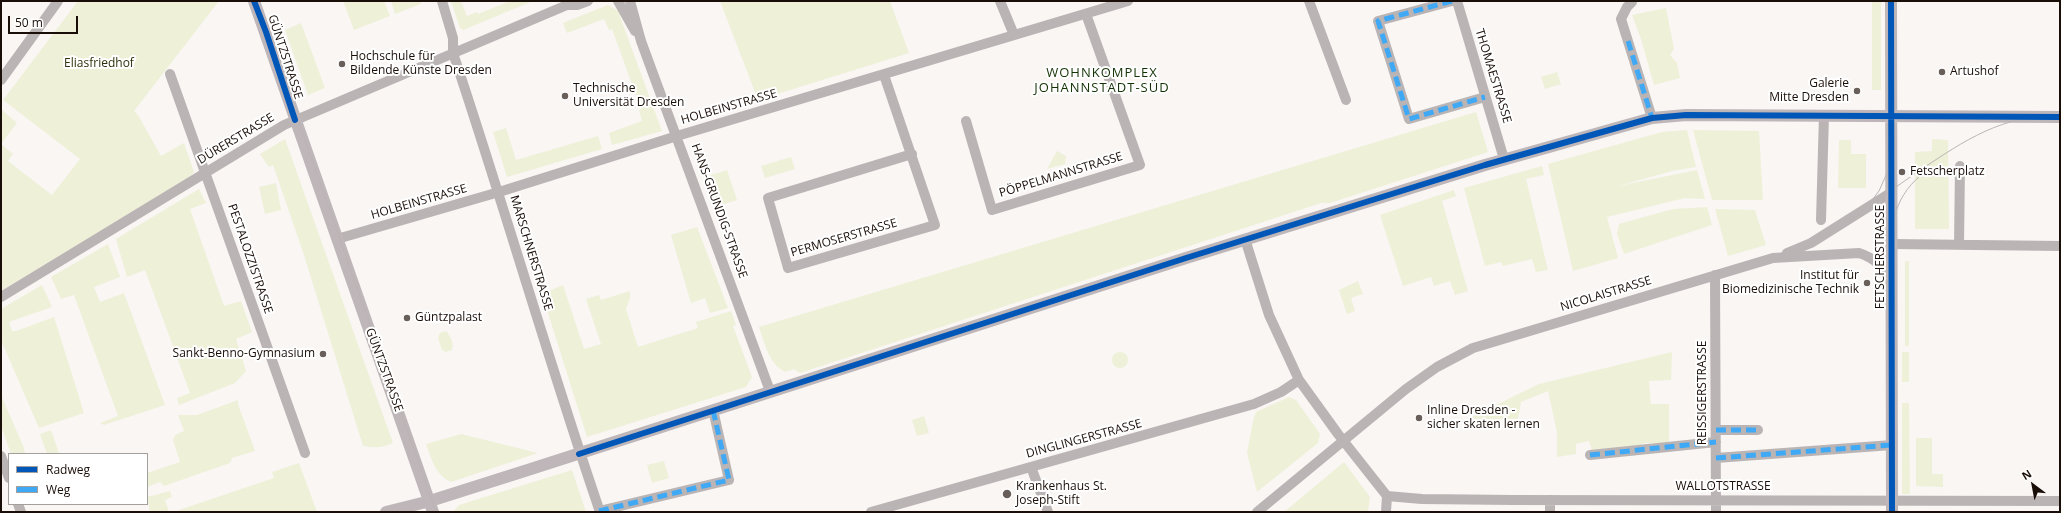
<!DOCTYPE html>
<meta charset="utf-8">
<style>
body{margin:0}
#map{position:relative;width:2061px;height:513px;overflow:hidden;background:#f9f6f4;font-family:"Open Sans",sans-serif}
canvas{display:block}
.frame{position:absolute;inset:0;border:2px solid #1a0e08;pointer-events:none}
.legend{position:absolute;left:8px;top:453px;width:140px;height:52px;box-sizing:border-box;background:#fff;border:1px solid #a39f9c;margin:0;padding:5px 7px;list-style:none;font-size:12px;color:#1a0e08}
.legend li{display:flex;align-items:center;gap:8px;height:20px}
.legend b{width:20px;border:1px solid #a39f9c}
.north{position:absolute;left:2013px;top:465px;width:40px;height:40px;-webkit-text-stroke:3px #fff;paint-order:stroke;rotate:328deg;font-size:11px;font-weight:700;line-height:16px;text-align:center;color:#1a0e08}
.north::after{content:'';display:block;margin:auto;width:14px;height:18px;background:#1a0e08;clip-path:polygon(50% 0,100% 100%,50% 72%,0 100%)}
.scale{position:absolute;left:8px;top:16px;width:70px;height:18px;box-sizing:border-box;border:2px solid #1a0e08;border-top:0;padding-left:5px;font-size:12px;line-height:14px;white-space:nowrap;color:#1a0e08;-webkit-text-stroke:3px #fff;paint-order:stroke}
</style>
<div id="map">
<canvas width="2061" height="513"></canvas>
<div class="frame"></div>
<ul class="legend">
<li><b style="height:5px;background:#0057b8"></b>Radweg</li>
<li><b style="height:5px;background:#3fa9f5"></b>Weg</li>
</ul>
<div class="north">N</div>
<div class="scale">50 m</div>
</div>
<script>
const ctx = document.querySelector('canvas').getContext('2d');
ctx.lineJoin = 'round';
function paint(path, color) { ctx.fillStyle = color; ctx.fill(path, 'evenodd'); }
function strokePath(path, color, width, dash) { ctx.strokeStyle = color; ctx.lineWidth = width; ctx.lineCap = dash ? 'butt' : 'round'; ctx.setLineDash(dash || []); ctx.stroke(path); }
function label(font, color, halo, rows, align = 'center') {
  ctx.font = font + ' "Open Sans",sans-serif'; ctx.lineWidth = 4; ctx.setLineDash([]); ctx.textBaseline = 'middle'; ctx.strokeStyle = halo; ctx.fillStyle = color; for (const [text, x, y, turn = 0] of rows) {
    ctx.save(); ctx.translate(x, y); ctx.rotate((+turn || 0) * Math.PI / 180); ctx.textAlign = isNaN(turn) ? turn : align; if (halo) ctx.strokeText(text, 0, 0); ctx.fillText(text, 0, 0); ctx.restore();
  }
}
const green = new Path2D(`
 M 78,1 L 219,1 L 134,111 L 138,115 L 161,156 L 184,143 L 194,172 L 188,178 L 1,291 L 1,109 L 17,123 L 1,144 L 13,154 L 8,161 L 52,195 L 80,159 L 3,100 Z
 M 343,1 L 384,1 L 390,16 L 354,30 Z
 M 391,1 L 420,1 L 421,4 L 395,14 Z
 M 451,1 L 461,1 L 467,16 L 477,12 L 478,14 L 510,1 L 533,1 L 463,30 L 460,28 Z
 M 720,1 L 890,1 L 909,53 L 758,100 Z
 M 1872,1 L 1881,1 L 1881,90 L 1872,90 Z
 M 608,5 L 618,11 L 662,131 L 612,145 L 609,133 L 642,121 L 639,110 L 641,109 L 612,29 L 609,30 L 604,19 L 567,33 L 563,23 Z
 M 1666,8 L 1674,49 L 1670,55 L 1677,63 L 1680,78 L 1654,85 L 1641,39 L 1632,15 Z
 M 301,23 L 325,88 L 308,95 L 285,30 Z
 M 1557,72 L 1561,84 L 1545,89 L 1541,77 Z
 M 1476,112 L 1488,152 L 1330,203 L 1321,203 L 1266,221 L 800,373 L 794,369 L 785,372 C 769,364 765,344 759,327 Z
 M 506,128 L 516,160 L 598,136 L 602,149 L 507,177 L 493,132 Z
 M 1687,130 L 1696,167 L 1672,171 L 1618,186 L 1697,170 L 1705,199 L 1685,198 L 1607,217 L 1618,258 L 1573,271 L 1548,164 L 1662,132 Z
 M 1693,130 L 1759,131 L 1763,200 L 1712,200 Z
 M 285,139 L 393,443 C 382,448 375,448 363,446 L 303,252 L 273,165 L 269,167 L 260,154 Z
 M 1932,139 L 1948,140 L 1949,229 L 1915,229 L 1915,152 L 1932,151 Z
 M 1839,140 L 1851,140 L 1851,154 L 1866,154 L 1866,188 L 1838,188 Z
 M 1057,151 L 1066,156 L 1065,164 L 1047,169 Z
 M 791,157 L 795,169 L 765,178 L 761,166 Z
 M 1542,166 L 1544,175 L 1526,179 L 1548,270 L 1536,272 L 1532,259 L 1503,266 L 1501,262 L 1485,266 L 1464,188 Z
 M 727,170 L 737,200 L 715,207 L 705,177 Z
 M 276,183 L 281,210 L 265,214 L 259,187 Z
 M 199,189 L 206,203 L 190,209 L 224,306 L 241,301 L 252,332 L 236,339 L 246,371 L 235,383 L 179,405 L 177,398 L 190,393 L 145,270 L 127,277 L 116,239 Z
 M 1454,190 L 1456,196 L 1442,201 L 1468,291 L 1455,295 L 1450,281 L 1434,286 L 1431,277 L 1403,286 L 1380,215 Z
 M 1707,207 L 1712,225 L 1624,254 L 1617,234 L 1619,224 L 1673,209 Z
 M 1715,209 L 1755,210 L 1766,245 L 1728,256 Z
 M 697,227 L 728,308 L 710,313 L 705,298 L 691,303 L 671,235 Z
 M 108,244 L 120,277 L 94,287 L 100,302 L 124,293 L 165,405 L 104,425 L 100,423 L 118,416 L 74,295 L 61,299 L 51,277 Z
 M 1905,261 L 1909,261 L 1909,346 L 1905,346 Z
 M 1358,281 L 1363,294 L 1351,298 L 1355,311 L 1347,314 L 1339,290 Z
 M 42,285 L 52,307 L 9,322 L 12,331 L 16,331 L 54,317 L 84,413 L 39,428 L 1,340 L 1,309 Z
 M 563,285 L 584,349 L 601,344 L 586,299 L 599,295 L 601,300 L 630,291 L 630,298 L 626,309 L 638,347 L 698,328 L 696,322 L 731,311 L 736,325 L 733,326 L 752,377 L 746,387 L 587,437 L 542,294 Z
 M 446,331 C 451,337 454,342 452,350 L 446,352 L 442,350 L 438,338 L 440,333 Z
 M 1672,352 L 1671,380 L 1649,381 L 1651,404 L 1669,404 L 1669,443 L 1645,443 L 1638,446 L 1592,450 L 1589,441 L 1576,444 L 1576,454 L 1557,457 L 1557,432 L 1548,391 L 1521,402 L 1518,419 L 1465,420 L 1539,384 Z
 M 1902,352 L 1909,352 L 1909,382 L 1902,382 Z
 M1112 360a8 8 0 1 1 16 0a8 8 0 1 1-16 0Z
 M 1,395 L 24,448 L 25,454 L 11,454 L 1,426 Z
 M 1289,397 L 1296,400 L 1320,434 L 1318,443 L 1257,492 L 1247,453 L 1253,421 L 1256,412 Z
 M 238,400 L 238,404 L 255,451 L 232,458 L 230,463 L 164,486 L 160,482 L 147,487 L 147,473 L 180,462 L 173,440 L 175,435 L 184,431 L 178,415 L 197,415 Z
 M 1902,403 L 1909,403 L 1910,494 L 1902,494 Z
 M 924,416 L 929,433 L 917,436 L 912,420 Z
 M 51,430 L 59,453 L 47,454 L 40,434 Z
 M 461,434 L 538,453 L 451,482 C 435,475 432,460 426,444 Z
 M 1916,438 L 1932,438 L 1932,474 L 1943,474 L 1943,487 L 1916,486 Z
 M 664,461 L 669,478 L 652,483 L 647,465 Z
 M 1344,462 L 1370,497 L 1368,512 L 1284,512 Z
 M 299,463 L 317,512 L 173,512 L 274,478 L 272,472 Z
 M 572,470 L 586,512 L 453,512 L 459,505 Z
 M 170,491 L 172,497 L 165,500 L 169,512 L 150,512 L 147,497 Z`);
const minor = new Path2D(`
 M 442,1 L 453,38 L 453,53 C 504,205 548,360 600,512
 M 618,1 L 635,31
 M 630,1 L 641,41 L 770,391
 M 1000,1 L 1014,35
 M 1309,1 L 1346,100
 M 1452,1 L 1378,21 L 1409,119 L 1485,97
 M 1457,1 L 1504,159
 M 1632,2 L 1627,7 L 1621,19 L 1652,118
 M 170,74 L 305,453
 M 884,75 L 935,225 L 788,268 L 768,198 L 912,154
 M 1,80 L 58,1
 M 966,121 L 992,210 L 1140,165 L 1086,14
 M 1821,220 L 1824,115
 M 337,239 L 499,192 L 677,136 L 1128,1
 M 1245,239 L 1269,315 L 1299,380 L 1338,434 L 1387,496 L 1386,512
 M 1892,244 L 2060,246
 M 1959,245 L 1960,166
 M 1787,253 L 1811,243 L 1892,192
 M 1715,275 L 1716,512
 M 1,297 L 284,125 L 567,5 L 577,5 L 588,1
 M 1716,430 L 1758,430
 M 1590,455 L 1716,442
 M 1,456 L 9,478
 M 1716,458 L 1892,445
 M 1031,467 L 1048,512
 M 1387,496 L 1422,499 L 1513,500 L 2060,501
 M 1550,500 L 1550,512
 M 18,504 L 21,512
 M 599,511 L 729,480 L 713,410
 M 871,512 L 1254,404 L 1281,392 L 1299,380
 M 1257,512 L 1406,389 L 1437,367 L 1473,348 L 1773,258 L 1859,253 C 1875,258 1885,268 1892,283`);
const major = new Path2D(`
 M 254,1 L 433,512
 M 1891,1 L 1892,512
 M 386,512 L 430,501 L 534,468 L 1186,258 L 1485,165 L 1652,118 L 1686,115 L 2060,117`);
const tram = new Path2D(`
 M 256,1 L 436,512
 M 1889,1 L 1890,512
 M 1873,199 L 1879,191 L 1887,173
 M 1894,218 C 1899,200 1906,188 1921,175
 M 1784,255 L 1859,250 L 1879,259 L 1890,273
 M 1853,255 C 1870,256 1883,269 1888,285
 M 1254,512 L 1405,387 L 1426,370 L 1473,346 L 1770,257 C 1822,241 1874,202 1919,171 C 1965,140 2002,115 2060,115`);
const quiet = new Path2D(`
 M 1452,1 L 1378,21 L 1409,119 L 1485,97
 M 1628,41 L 1652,118
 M 1716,430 L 1758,430
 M 1590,455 L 1716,442
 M 1716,458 L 1892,445
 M 599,511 L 729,480 L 713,410`);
const cycleway = new Path2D(`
 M 254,1 L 266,32 L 295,120
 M 1891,1 L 1892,512
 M 579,454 L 1186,258 L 1485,165 L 1652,118 L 1686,115 L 2060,117`);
const markers = [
 [342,64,4,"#685f5b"],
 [1942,72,4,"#685f5b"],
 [1857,91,4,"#685f5b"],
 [565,96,4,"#685f5b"],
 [1902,172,4,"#685f5b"],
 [1867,283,4,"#685f5b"],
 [407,318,4,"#685f5b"],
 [323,354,4,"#685f5b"],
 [1419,418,4,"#685f5b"],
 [1007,494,5,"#685f5b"]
];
const streetNames = [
 ["GÜNTZSTRASSE",285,57,72],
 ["THOMAESTRASSE",1493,76,73],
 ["HOLBEINSTRASSE",729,107,-16],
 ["DÜRERSTRASSE",236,139,-31],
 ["PÖPPELMANNSTRASSE",1061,175,-17],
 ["HOLBEINSTRASSE",419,202,-16],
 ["HANS-GRUNDIG-STRASSE",719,211,70],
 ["PERMOSERSTRASSE",844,238,-16],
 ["MARSCHNERSTRASSE",531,253,73],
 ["FETSCHERSTRASSE",1881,257,-90],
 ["PESTALOZZISTRASSE",250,259,71],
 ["NICOLAISTRASSE",1606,294,-17],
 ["GÜNTZSTRASSE",384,370,70],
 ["REISSIGERSTRASSE",1703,393,-90],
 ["DINGLINGERSTRASSE",1084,439,-15],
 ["WALLOTSTRASSE",1723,487]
];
const poiNames = [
 ["Hochschule für",350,57],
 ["Bildende Künste Dresden",350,71],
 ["Artushof",1950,72],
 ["Galerie",1849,84,"right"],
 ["Mitte Dresden",1849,98,"right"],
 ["Technische",573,89],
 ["Universität Dresden",573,103],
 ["Fetscherplatz",1910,172],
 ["Institut für",1859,276,"right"],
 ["Biomedizinische Technik",1859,290,"right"],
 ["Güntzpalast",415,318],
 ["Sankt-Benno-Gymnasium",315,354,"right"],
 ["Inline Dresden -",1427,411],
 ["sicher skaten lernen",1427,425],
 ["Krankenhaus St.",1016,487],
 ["Joseph-Stift",1016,501]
];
const parkNames = [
 ["Eliasfriedhof",99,64]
];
const neighbourhoodNames = [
 ["WOHNKOMPLEX",1102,73],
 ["JOHANNSTADT-SÜD",1102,88]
];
paint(green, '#eff0d8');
strokePath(minor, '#bbb4b5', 10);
strokePath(major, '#beb6b8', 12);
strokePath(tram, '#bab5b5', 1);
strokePath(quiet, '#3fa9f5', 5, [10, 5]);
strokePath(cycleway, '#0057b8', 6);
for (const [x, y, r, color] of markers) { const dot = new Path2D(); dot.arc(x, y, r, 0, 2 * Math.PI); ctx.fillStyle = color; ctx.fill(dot); strokePath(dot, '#fff', 1.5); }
label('12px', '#1a0e08', '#fff', streetNames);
label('12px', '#1a0e08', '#fff', poiNames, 'left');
label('12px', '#2f300b', '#fff', parkNames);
ctx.letterSpacing = '1px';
label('13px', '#143305', '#fff', neighbourhoodNames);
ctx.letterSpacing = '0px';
</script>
